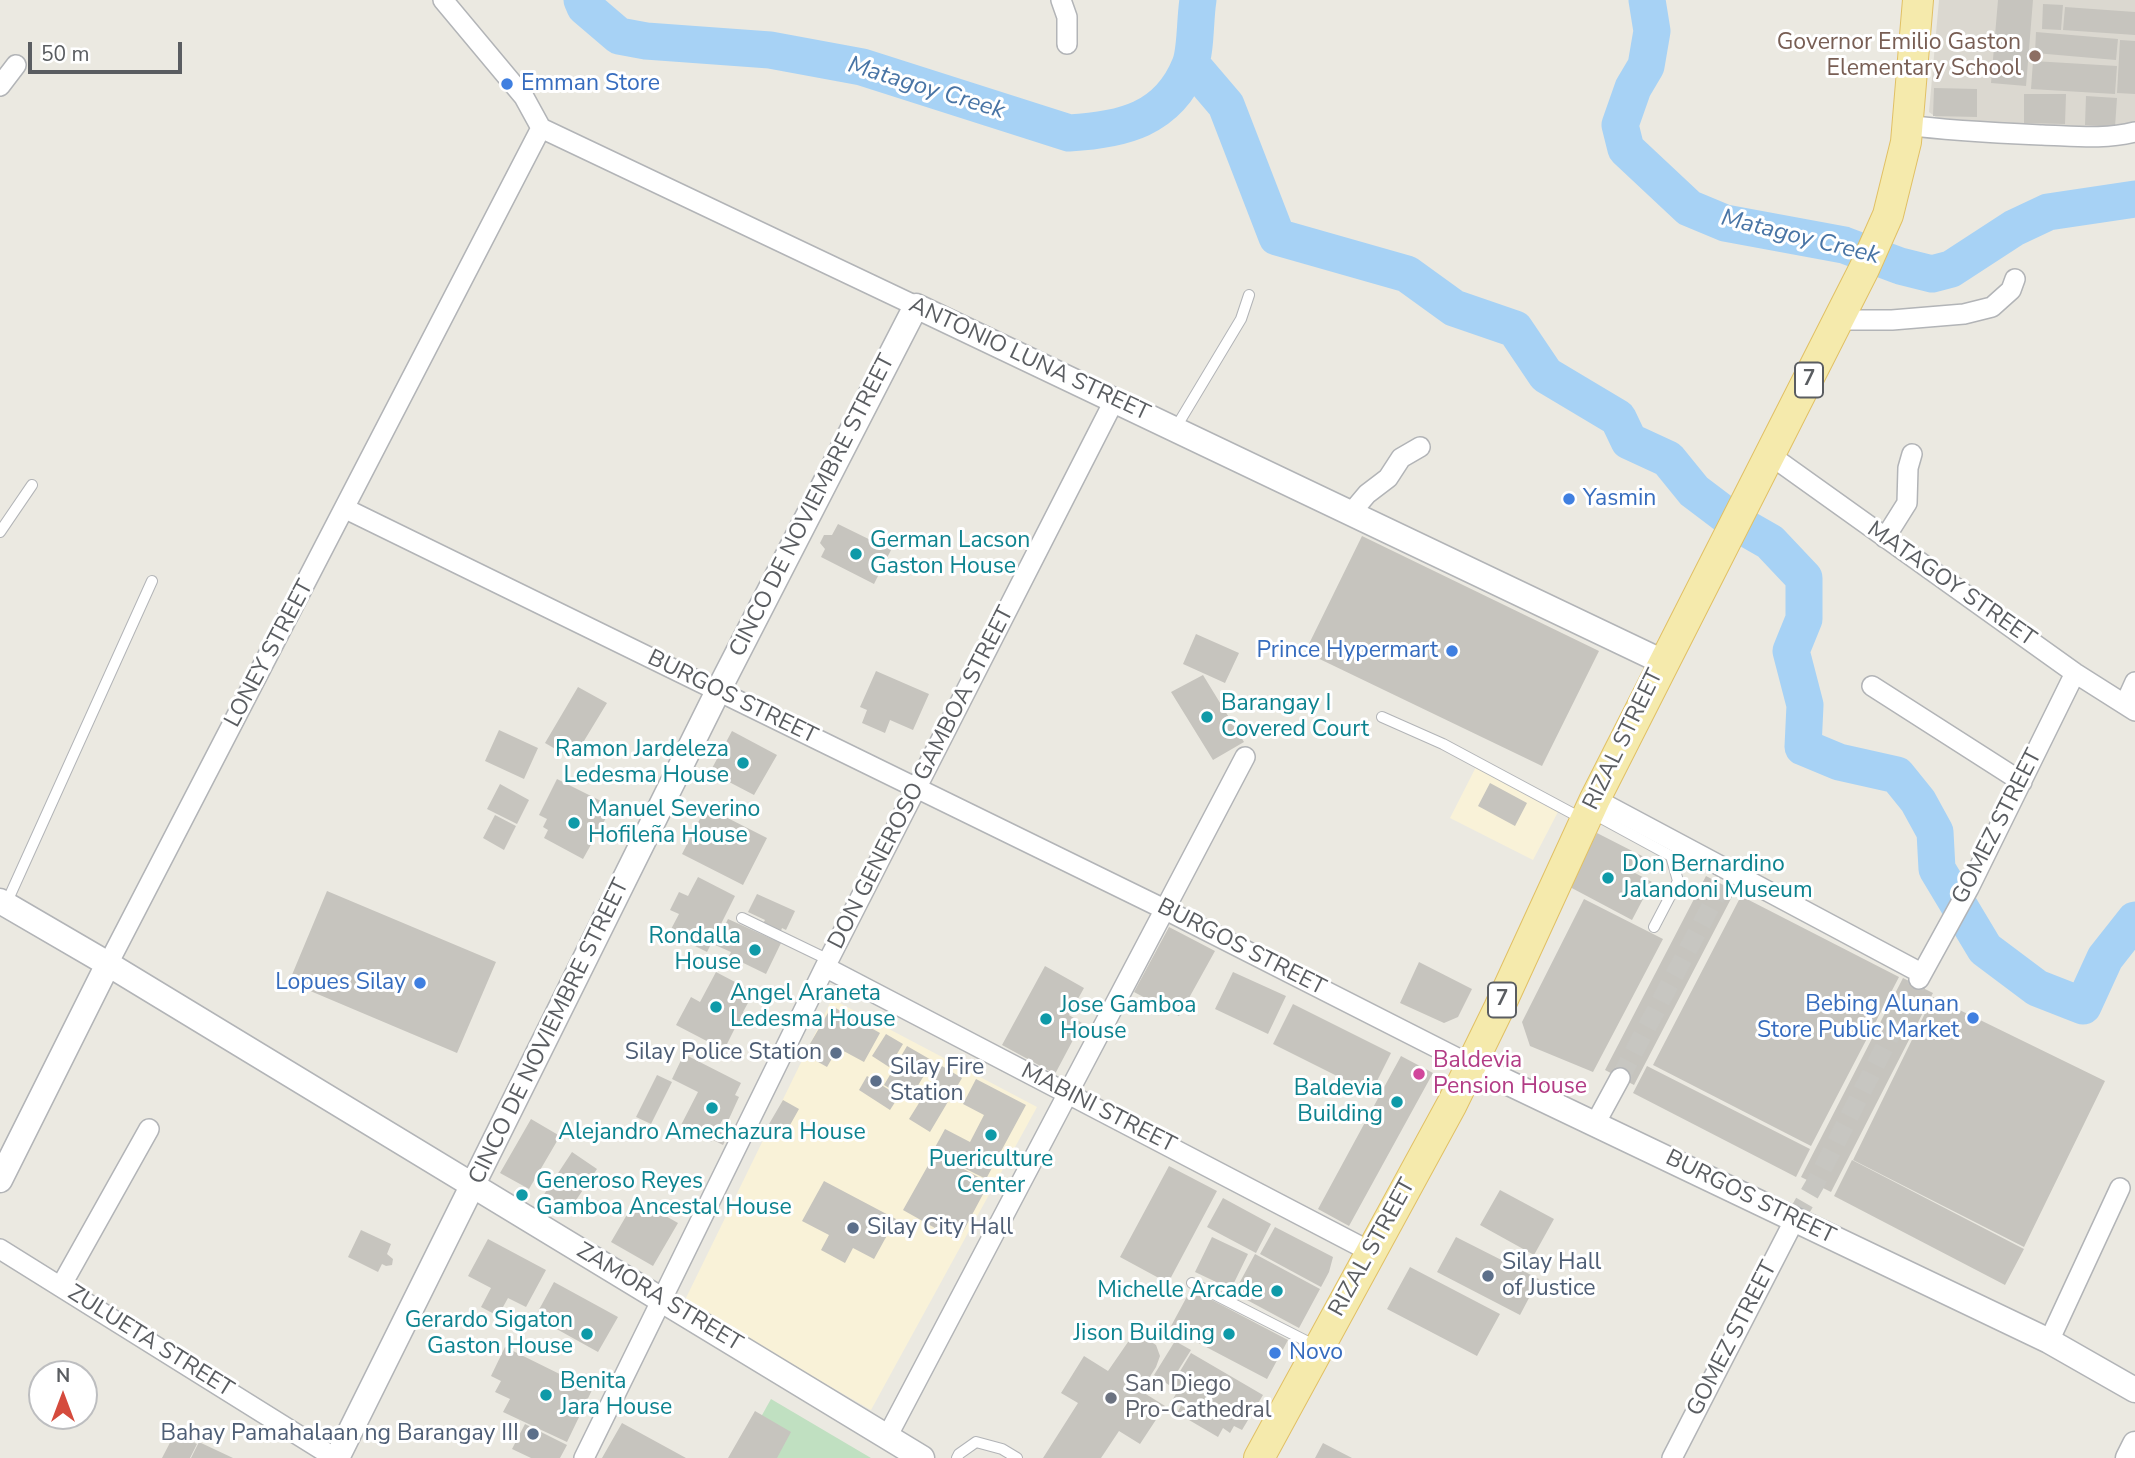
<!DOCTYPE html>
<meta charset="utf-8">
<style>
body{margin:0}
#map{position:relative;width:2135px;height:1458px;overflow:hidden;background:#ebe9e1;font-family:"Nunito Sans",sans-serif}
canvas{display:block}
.north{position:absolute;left:28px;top:1360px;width:70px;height:70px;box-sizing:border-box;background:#fff;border:2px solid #bdbec0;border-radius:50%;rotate:0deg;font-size:19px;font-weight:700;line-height:28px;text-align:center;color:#5a5d61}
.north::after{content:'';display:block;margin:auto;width:24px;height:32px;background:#d54b3d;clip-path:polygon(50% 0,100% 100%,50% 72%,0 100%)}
.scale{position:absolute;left:28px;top:42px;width:154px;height:32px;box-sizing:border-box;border:4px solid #5a5d61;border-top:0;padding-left:9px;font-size:21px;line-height:24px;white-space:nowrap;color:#5a5d61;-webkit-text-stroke:5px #fff;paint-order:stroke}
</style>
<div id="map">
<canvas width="2135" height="1458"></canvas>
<div class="north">N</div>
<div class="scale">50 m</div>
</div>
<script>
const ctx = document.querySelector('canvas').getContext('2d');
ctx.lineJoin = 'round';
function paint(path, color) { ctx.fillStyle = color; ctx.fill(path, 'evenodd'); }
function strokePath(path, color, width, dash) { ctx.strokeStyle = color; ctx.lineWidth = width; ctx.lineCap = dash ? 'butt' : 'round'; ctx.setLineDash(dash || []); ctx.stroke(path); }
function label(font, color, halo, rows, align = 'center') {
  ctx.font = font + ' "Nunito Sans",sans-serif'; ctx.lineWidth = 6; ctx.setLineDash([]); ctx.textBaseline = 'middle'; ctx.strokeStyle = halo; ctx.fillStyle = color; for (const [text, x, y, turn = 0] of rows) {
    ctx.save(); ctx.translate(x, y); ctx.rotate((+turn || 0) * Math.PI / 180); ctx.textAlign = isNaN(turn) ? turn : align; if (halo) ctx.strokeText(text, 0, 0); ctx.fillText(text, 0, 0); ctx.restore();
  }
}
const commercial = new Path2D(`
 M 1477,765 L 1560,808 L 1533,860 L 1450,818 Z
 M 832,999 L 1037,1107 L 871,1410 L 684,1302 Z`);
const education = new Path2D(`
 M 1939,0 L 2135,0 L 2135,130 L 1944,123 L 1929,112 Z`);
const green = new Path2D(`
 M 771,1399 L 871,1458 L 738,1458 Z`);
const river = new Path2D(`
 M 582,0 L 585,7 L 619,36 L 646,41 L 770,50 L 862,67 L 1069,133 C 1122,130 1168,120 1190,65 C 1196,51 1195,17 1198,0
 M 1647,0 L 1652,31 L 1646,66 L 1633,88 L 1620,125 L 1626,149 L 1689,208 L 1725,223 L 1844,245 L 1900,266 L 1932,274 L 1951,269 L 2014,228 L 2048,212 L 2135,199
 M 1191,64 L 1226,105 L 1277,237 L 1407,274 L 1454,308 L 1515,329 L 1546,375 L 1618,418 L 1629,441 L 1668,459 L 1694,491 L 1735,522 L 1770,542 L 1804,578 L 1804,619 L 1791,651 L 1805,705 L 1803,747 L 1839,762 L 1897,775 L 1918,801 L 1935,832 L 1937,869 L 1985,949 L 2037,988 L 2083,1006 L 2105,958 L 2135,920`);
const building = new Path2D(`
 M 1998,0 L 2033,0 L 2026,86 L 1991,83 Z
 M 2043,4 L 2063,5 L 2061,30 L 2042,29 Z
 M 2065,7 L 2135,12 L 2135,35 L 2063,30 Z
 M 2036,32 L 2118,39 L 2116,60 L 2035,53 Z
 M 2120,40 L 2135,41 L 2135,94 L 2117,93 Z
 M 2033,61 L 2117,66 L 2115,94 L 2031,89 Z
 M 1934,88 L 1977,89 L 1977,117 L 1933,116 Z
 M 2024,94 L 2066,94 L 2065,124 L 2024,123 Z
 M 2086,96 L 2117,98 L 2115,127 L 2085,125 Z
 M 838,524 L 891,550 L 874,584 L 821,557 L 825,549 L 820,543 L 824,535 L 832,535 Z
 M 1362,536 L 1599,651 L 1542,766 L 1305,652 Z
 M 1196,634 L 1239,653 L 1225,683 L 1183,664 Z
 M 876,671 L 929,694 L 913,730 L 890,720 L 885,733 L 862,723 L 867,710 L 860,707 Z
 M 1203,675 L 1244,742 L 1213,760 L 1171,692 Z
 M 578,687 L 607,703 L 573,759 L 545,743 Z
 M 499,730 L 538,748 L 524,779 L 485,761 Z
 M 732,731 L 777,755 L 754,795 L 710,772 Z
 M 557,779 L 603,802 L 598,811 L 607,816 L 583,859 L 544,838 L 548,830 L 543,827 L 547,819 L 539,815 Z
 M 1490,783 L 1527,803 L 1515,826 L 1478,806 Z
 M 500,784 L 529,800 L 517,824 L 487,809 Z
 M 706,807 L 767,838 L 743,885 L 682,854 Z
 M 495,815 L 516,826 L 504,850 L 483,838 Z
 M 1597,833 L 1644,857 L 1635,873 L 1652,882 L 1632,920 L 1568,886 Z
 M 1706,876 L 1735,891 L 1634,1085 L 1605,1070 Z
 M 698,877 L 735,896 L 707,952 L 669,933 L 679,914 L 670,910 L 679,892 L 688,896 Z
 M 327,891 L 496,962 L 457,1053 L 289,982 Z
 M 757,894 L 795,911 L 786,930 L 782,928 L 780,934 L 762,925 L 765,920 L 748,912 Z
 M 1741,896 L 1899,977 L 1811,1146 L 1653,1065 Z
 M 1584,899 L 1663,939 L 1593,1072 L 1530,1046 L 1522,1022 Z
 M 728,919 L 781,943 L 766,974 L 729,956 L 731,952 L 715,945 Z
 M 1169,927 L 1215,951 L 1179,1016 L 1134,992 Z
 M 1419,962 L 1472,989 L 1458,1017 L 1444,1023 L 1400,1003 Z
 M 1045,966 L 1084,988 L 1069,1015 L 1082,1023 L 1055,1074 L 1002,1045 Z
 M 716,972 L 754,992 L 743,1012 L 748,1019 L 743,1028 L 735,1028 L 724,1050 L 676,1025 L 691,997 L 700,1002 Z
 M 1233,972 L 1286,996 L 1268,1034 L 1215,1009 Z
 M 1903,978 L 1933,993 L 1831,1192 L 1801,1177 Z
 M 1933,997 L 2105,1081 L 2024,1247 L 1853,1160 Z
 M 1293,1004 L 1391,1053 L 1371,1093 L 1273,1044 Z
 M 832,1006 L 880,1033 L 864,1062 L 838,1048 L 827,1067 L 804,1054 Z
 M 886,1034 L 903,1044 L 889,1067 L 872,1056 Z
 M 907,1046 L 933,1061 L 909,1100 L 884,1085 Z
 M 684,1054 L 741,1083 L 735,1095 L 739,1097 L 728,1121 L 723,1119 L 719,1126 L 730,1131 L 723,1145 L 713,1140 L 711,1142 L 680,1127 L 698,1092 L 672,1079 Z
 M 1401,1056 L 1433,1073 L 1349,1226 L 1318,1209 Z
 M 942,1066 L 962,1078 L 930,1132 L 909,1119 Z
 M 1647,1066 L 1810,1149 L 1796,1177 L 1633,1093 Z
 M 657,1075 L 672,1082 L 651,1124 L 636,1117 Z
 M 867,1076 L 899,1096 L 890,1110 L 859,1090 Z
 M 976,1079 L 1026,1105 L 986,1179 L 942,1157 L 989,1183 L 958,1241 L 903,1210 L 935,1153 L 933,1151 L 945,1129 L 970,1142 L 984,1115 L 963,1104 Z
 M 783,1100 L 799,1109 L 785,1134 L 769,1124 Z
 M 531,1119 L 560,1136 L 529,1189 L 500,1173 Z
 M 572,1152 L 597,1169 L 566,1215 L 541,1199 Z
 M 1852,1160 L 2024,1249 L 2005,1285 L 1834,1196 Z
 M 1169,1166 L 1217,1191 L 1168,1283 L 1120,1257 Z
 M 824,1181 L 896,1219 L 874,1259 L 853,1248 L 845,1263 L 821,1250 L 829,1235 L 802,1221 Z
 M 1500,1190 L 1554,1219 L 1534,1255 L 1480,1225 Z
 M 1223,1198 L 1271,1224 L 1256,1253 L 1207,1227 Z
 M 636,1199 L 678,1223 L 653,1266 L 611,1242 Z
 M 1275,1227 L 1333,1257 L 1329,1272 L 1321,1287 L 1260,1254 Z
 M 361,1230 L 391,1244 L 387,1254 L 393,1259 L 392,1265 L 386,1266 L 382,1264 L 378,1272 L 348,1257 Z
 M 1212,1237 L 1248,1254 L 1231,1289 L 1195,1272 Z
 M 1456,1237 L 1539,1279 L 1520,1315 L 1437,1272 Z
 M 488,1239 L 546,1270 L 526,1307 L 508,1298 L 498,1316 L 481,1307 L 491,1288 L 468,1276 Z
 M 1255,1254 L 1320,1289 L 1299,1328 L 1234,1293 Z
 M 1410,1267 L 1500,1314 L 1477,1356 L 1387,1309 Z
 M 554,1282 L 618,1317 L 598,1352 L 535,1317 Z
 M 1191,1289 L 1288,1340 L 1267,1379 L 1170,1328 Z
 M 1145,1338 L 1156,1345 L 1160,1356 L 1156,1367 L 1141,1391 L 1165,1406 L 1140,1444 L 1119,1431 L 1101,1458 L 1043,1458 L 1078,1403 L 1061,1393 L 1084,1356 L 1108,1371 L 1128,1342 L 1133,1339 Z
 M 1175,1341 L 1191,1350 L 1169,1385 L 1154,1375 Z
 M 505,1347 L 592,1390 L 567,1442 L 503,1412 L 510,1399 L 495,1392 L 501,1381 L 491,1376 Z
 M 1191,1353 L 1263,1395 L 1242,1430 L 1234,1426 L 1230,1433 L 1223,1428 L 1218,1437 L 1177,1413 L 1182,1404 L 1173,1399 L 1177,1392 L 1170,1388 Z
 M 755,1411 L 791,1432 L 777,1458 L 728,1458 Z
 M 622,1423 L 686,1458 L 602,1458 Z
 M 525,1424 L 567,1445 L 560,1458 L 531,1458 L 512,1449 Z
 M 175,1433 L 197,1444 L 190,1458 L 162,1458 Z
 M 199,1442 L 233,1458 L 191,1458 Z
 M 1323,1443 L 1352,1458 L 1315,1458 Z`);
const minorTunnel = new Path2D(`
 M 1620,1078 L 1722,885
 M 1795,1219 L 1815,1184 L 1919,979`);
const service = new Path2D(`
 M 1175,429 L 1241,319 L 1249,295
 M 0,532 L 32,485
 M 1382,717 L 1443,744 L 1581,818
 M 1592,813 L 1671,856 L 1678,881 L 1654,927
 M 6,904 L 152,581
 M 742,918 L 829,960
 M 1192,1283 L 1316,1346
 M 957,1458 L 959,1454 L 976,1442 L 1002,1449 L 1017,1458`);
const minor = new Path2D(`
 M 443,0 L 524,97 L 541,128 L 916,306
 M 1061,0 L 1067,17 L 1067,44
 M 0,86 L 16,65
 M 1906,125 C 1951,131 1997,133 2042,135 C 2073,136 2105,140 2135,132
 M 1840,320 L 1892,320 L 1964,314 L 1992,307 L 2011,290 L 2015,279
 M 1770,455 L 2075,673 L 2135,711
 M 346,509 L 1164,909 L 1471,1065
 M 1351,513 L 1367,494 L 1388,478 L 1401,458 L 1420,447
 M 1885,538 L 1907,503 L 1908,468 L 1912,454
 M 1872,686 L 2022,782
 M 2125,704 L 2135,682
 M 1595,799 L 1921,973
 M 108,964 L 541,128
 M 825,967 L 1371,1252
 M 1919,979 L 1969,888 L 2075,673
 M 1595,1124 L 1620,1078
 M 0,1249 L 335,1458
 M 61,1286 L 149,1129
 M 2049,1341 L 2120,1188
 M 887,1437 L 1245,757
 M 584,1458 L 825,967 L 1114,401
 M 1672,1458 L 1795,1219`);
const tertiary = new Path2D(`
 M 0,901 L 108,964 L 922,1458
 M 1471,1065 L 2049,1341 L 2135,1390
 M 0,1180 L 108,964
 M 337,1458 L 718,691 L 916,306 L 1663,662
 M 2128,1458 L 2135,1444`);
const primary = new Path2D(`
 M 1259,1458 L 1452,1104 L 1499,1008 L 1595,799 L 1864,269 L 1888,215 L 1906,142 L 1918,0`);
const markers = [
 [2035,56,7,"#8d6e63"],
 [507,84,7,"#3f7fe0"],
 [1569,499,7,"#3f7fe0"],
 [856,554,7,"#0f9aa8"],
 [1452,651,7,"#3f7fe0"],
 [1207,717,7,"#0f9aa8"],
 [743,763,7,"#0f9aa8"],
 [574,823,7,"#0f9aa8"],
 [1608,878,7,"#0f9aa8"],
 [755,950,7,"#0f9aa8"],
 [420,983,7,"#3f7fe0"],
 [716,1007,7,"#0f9aa8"],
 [1973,1018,7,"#3f7fe0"],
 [1046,1019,7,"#0f9aa8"],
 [836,1053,7,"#5c6f8a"],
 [1419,1074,7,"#d1479c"],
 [876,1081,7,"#5c6f8a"],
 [1397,1102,7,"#0f9aa8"],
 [712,1108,7,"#0f9aa8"],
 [991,1135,7,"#0f9aa8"],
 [522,1195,7,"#0f9aa8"],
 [853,1228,7,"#5c6f8a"],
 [1488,1276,7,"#5c6f8a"],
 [1277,1291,7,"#0f9aa8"],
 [587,1334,7,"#0f9aa8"],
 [1229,1334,7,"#0f9aa8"],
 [1275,1353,7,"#3f7fe0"],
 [546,1395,7,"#0f9aa8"],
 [1111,1398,7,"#6b7280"],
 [533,1434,7,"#5c6f8a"]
];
const shields = [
 [1809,380,28],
 [1502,1000,28]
];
const shieldNames = [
 ["7",1809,380],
 ["7",1502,1000]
];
const educationNames = [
 ["Governor Emilio Gaston",2021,43],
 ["Elementary School",2021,69]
];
const shopNames = [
 ["Emman Store",521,84],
 ["Yasmin",1583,499],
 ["Prince Hypermart",1438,651,"right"],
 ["Lopues Silay",406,983,"right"],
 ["Bebing Alunan",1959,1005,"right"],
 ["Store Public Market",1959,1031,"right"],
 ["Novo",1289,1353]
];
const streetNames = [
 ["ANTONIO LUNA STREET",1029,360,25],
 ["CINCO DE NOVIEMBRE STREET",813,506,-63],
 ["MATAGOY STREET",1951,585,35],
 ["LONEY STREET",270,654,-62],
 ["BURGOS STREET",732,698,26],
 ["RIZAL STREET",1624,740,-64],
 ["DON GENEROSO GAMBOA STREET",922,778,-63],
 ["GOMEZ STREET",1998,827,-63],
 ["BURGOS STREET",1241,948,27],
 ["CINCO DE NOVIEMBRE STREET",550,1032,-64],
 ["MABINI STREET",1098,1109,27],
 ["BURGOS STREET",1750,1198,26],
 ["RIZAL STREET",1373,1248,-61],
 ["ZAMORA STREET",659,1298,31],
 ["GOMEZ STREET",1733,1339,-63],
 ["ZULUETA STREET",150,1342,32]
];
const cultureNames = [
 ["German Lacson",870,541],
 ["Gaston House",870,567],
 ["Barangay I",1221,704],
 ["Covered Court",1221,730],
 ["Ramon Jardeleza",729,750,"right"],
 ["Ledesma House",729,776,"right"],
 ["Manuel Severino",588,810],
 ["Hofileña House",588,836],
 ["Don Bernardino",1622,865],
 ["Jalandoni Museum",1622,891],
 ["Rondalla",741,937,"right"],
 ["House",741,963,"right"],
 ["Angel Araneta",730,994],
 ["Ledesma House",730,1020],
 ["Jose Gamboa",1060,1006],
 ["House",1060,1032],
 ["Baldevia",1383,1089,"right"],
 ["Building",1383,1115,"right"],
 ["Alejandro Amechazura House",712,1133,"center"],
 ["Puericulture",991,1160,"center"],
 ["Center",991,1186,"center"],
 ["Generoso Reyes",536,1182],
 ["Gamboa Ancestal House",536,1208],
 ["Michelle Arcade",1263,1291,"right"],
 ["Gerardo Sigaton",573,1321,"right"],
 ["Gaston House",573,1347,"right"],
 ["Jison Building",1215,1334,"right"],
 ["Benita",560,1382],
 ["Jara House",560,1408]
];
const serviceNames = [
 ["Silay Police Station",822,1053,"right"],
 ["Silay Fire",890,1068],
 ["Station",890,1094],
 ["Silay City Hall",867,1228],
 ["Silay Hall",1502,1263],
 ["of Justice",1502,1289],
 ["Bahay Pamahalaan ng Barangay III",519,1434,"right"]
];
const hotelNames = [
 ["Baldevia",1433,1061],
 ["Pension House",1433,1087]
];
const worshipNames = [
 ["San Diego",1125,1385],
 ["Pro-Cathedral",1125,1411]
];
const waterNames = [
 ["Matagoy Creek",926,89,17],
 ["Matagoy Creek",1800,238,14]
];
paint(commercial, '#f9f2d8');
paint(education, '#dbd8d0');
paint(green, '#c0e0c1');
strokePath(river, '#a7d2f5', 37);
paint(building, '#c6c4be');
strokePath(minorTunnel, '#c7c6c1', 19, [19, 10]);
strokePath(service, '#b2b4b7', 12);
strokePath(minor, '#b2b4b7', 22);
strokePath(tertiary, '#b2b4b7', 27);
strokePath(primary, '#e1c064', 32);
strokePath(service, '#fff', 10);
strokePath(minor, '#fff', 19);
strokePath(tertiary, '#fff', 24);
strokePath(primary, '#f5eaac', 30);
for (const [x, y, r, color] of markers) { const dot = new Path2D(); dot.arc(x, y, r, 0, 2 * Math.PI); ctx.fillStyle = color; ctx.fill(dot); strokePath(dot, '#fff', 2.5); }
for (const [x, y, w] of shields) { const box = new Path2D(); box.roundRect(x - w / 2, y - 17.5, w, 35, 5); ctx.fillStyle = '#fff'; ctx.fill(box); strokePath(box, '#5a5d61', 2); }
label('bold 21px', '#5a5d61', null, shieldNames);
label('23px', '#785e54', '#fff', educationNames, 'right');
label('23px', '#366cbe', '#fff', shopNames, 'left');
label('23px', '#5a5d61', '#fff', streetNames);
label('23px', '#0d838f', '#fff', cultureNames, 'left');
label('23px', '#4e5e75', '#fff', serviceNames, 'left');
label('23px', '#b23c85', '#fff', hotelNames, 'left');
label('23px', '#5b616d', '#fff', worshipNames, 'left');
label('italic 24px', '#4874a5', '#fff', waterNames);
</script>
